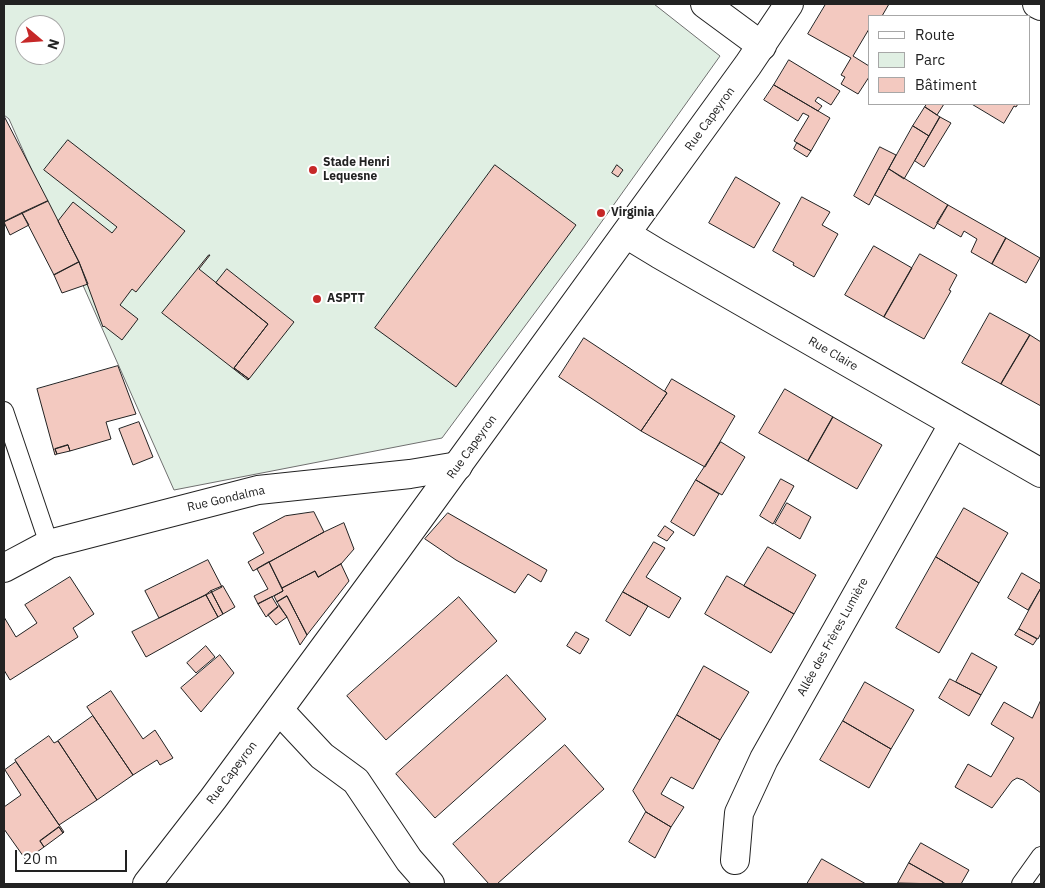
<!DOCTYPE html>
<meta charset="utf-8">
<style>
body{margin:0}
#map{position:relative;width:1045px;height:888px;overflow:hidden;background:#fff;font-family:"IBM Plex Sans",sans-serif}
canvas{display:block}
.frame{position:absolute;inset:0;border:5px solid #222;pointer-events:none}
.legend{position:absolute;left:868px;top:15px;width:162px;height:90px;box-sizing:border-box;background:#fff;border:1px solid #a7a7a7;margin:0;padding:6px 9px;list-style:none;font-size:15px;color:#222}
.legend li{display:flex;align-items:center;gap:10px;height:25px}
.legend b{width:25px;border:1px solid #a7a7a7}
.north{position:absolute;left:15px;top:15px;width:50px;height:50px;box-sizing:border-box;background:#fff;border:1px solid #a7a7a7;border-radius:50%;rotate:108deg;font-size:14px;font-weight:700;line-height:20px;text-align:center;color:#222}
.north::after{content:'';display:block;margin:auto;width:18px;height:22px;background:#c62828;clip-path:polygon(50% 0,100% 100%,50% 72%,0 100%)}
.scale{position:absolute;left:15px;top:850px;width:112px;height:22px;box-sizing:border-box;border:2px solid #222;border-top:0;padding-left:6px;font-size:15px;line-height:18px;white-space:nowrap;color:#222;-webkit-text-stroke:4px #fff;paint-order:stroke}
</style>
<div id="map">
<canvas width="1045" height="888"></canvas>
<div class="frame"></div>
<ul class="legend">
<li><b style="height:6px;background:#fff"></b>Route</li>
<li><b style="height:14px;background:#e0efe3"></b>Parc</li>
<li><b style="height:14px;background:#f3c9c0"></b>Bâtiment</li>
</ul>
<div class="north">N</div>
<div class="scale">20 m</div>
</div>
<script>
const ctx = document.querySelector('canvas').getContext('2d');
ctx.lineJoin = 'round';
function paint(path, color) { ctx.fillStyle = color; ctx.fill(path, 'evenodd'); }
function strokePath(path, color, width, dash) { ctx.strokeStyle = color; ctx.lineWidth = width; ctx.lineCap = dash ? 'butt' : 'round'; ctx.setLineDash(dash || []); ctx.stroke(path); }
function label(font, color, halo, rows, align = 'center') {
  ctx.font = font + ' "IBM Plex Sans",sans-serif'; ctx.lineWidth = 4; ctx.setLineDash([]); ctx.textBaseline = 'middle'; ctx.strokeStyle = halo; ctx.fillStyle = color; for (const [text, x, y, turn = 0] of rows) {
    ctx.save(); ctx.translate(x, y); ctx.rotate((+turn || 0) * Math.PI / 180); ctx.textAlign = isNaN(turn) ? turn : align; if (halo) ctx.strokeText(text, 0, 0); ctx.fillText(text, 0, 0); ctx.restore();
  }
}
const green = new Path2D(`
 M 4,4 L 654,4 L 720,56 L 585,245 L 442,438 L 174,490 L 9,119 L 4,115 ZM 25,25 L 55,25 L 55,55 L 25,55 Z`);
const building = new Path2D(`
 M 826,4 L 889,4 L 882,16 L 869,16 L 869,29 L 853,56 L 869,66 L 869,77 L 858,94 L 841,84 L 845,77 L 841,75 L 851,58 L 808,34 Z
 M 789,60 L 840,91 L 831,105 L 818,97 L 815,101 L 822,106 L 818,111 L 774,85 Z
 M 774,85 L 830,118 L 811,151 L 794,141 L 809,116 L 803,113 L 798,121 L 764,100 Z
 M 927,104 L 944,104 L 937,115 L 925,107 Z
 M 972,104 L 1018,104 L 1016,107 L 1014,106 L 1004,123 Z
 M 925,107 L 940,117 L 929,136 L 913,126 Z
 M 4,116 L 48,201 L 4,222 Z
 M 940,117 L 951,123 L 924,167 L 915,161 Z
 M 913,126 L 929,136 L 904,179 L 889,169 Z
 M 68,140 L 185,231 L 136,292 L 132,289 L 120,305 L 138,319 L 122,340 L 104,326 L 103,327 L 79,262 L 58,221 L 73,202 L 112,233 L 117,227 L 44,170 Z
 M 797,143 L 811,151 L 807,157 L 794,149 Z
 M 880,147 L 896,155 L 869,205 L 854,196 Z
 M 495,165 L 576,225 L 456,387 L 375,328 Z
 M 617,165 L 623,170 L 618,177 L 612,173 Z
 M 889,169 L 948,205 L 934,229 L 875,195 Z
 M 736,177 L 780,203 L 754,248 L 709,223 Z
 M 802,197 L 830,212 L 822,225 L 838,234 L 814,277 L 793,265 L 794,263 L 773,251 Z
 M 48,201 L 79,262 L 54,275 L 22,213 Z
 M 948,205 L 1006,238 L 992,264 L 971,252 L 977,239 L 964,231 L 961,237 L 937,223 Z
 M 22,213 L 29,225 L 10,235 L 4,222 Z
 M 1006,238 L 1040,258 L 1026,283 L 992,264 Z
 M 874,246 L 912,268 L 884,317 L 845,295 Z
 M 920,254 L 957,275 L 949,290 L 951,291 L 924,339 L 884,317 Z
 M 209,255 L 210,255 L 199,269 L 268,324 L 234,368 L 249,379 L 248,380 L 162,313 Z
 M 79,262 L 88,284 L 62,293 L 54,275 Z
 M 227,269 L 294,322 L 249,379 L 234,368 L 268,324 L 216,283 Z
 M 990,313 L 1030,335 L 1001,384 L 962,363 Z
 M 1030,335 L 1041,342 L 1041,406 L 1001,384 Z
 M 584,338 L 667,393 L 641,431 L 559,377 Z
 M 118,366 L 136,414 L 106,422 L 111,439 L 70,451 L 68,445 L 55,449 L 57,454 L 55,455 L 37,389 Z
 M 672,379 L 735,416 L 705,467 L 641,431 L 667,393 L 665,391 Z
 M 785,389 L 833,417 L 808,461 L 759,433 Z
 M 833,417 L 882,445 L 857,489 L 808,461 Z
 M 139,422 L 153,457 L 133,465 L 119,429 Z
 M 721,442 L 745,457 L 722,495 L 696,480 Z
 M 68,445 L 70,451 L 57,454 L 55,449 Z
 M 781,479 L 794,486 L 773,524 L 760,516 Z
 M 696,480 L 719,494 L 694,536 L 671,522 Z
 M 787,503 L 811,517 L 800,539 L 775,524 Z
 M 964,508 L 1008,533 L 979,583 L 936,557 Z
 M 314,512 L 324,532 L 253,571 L 248,562 L 264,553 L 253,533 L 285,516 Z
 M 448,513 L 547,570 L 541,582 L 528,574 L 515,593 L 456,560 L 428,541 L 425,539 Z
 M 344,523 L 354,549 L 341,564 L 318,577 L 315,571 L 282,588 L 269,562 L 324,532 Z
 M 665,526 L 674,532 L 667,541 L 658,536 Z
 M 654,542 L 665,548 L 646,577 L 681,598 L 669,618 L 623,592 Z
 M 768,547 L 816,575 L 794,614 L 744,586 Z
 M 936,557 L 979,583 L 939,653 L 896,628 Z
 M 208,560 L 222,587 L 159,618 L 145,591 Z
 M 269,562 L 283,591 L 258,604 L 254,596 L 268,589 L 257,569 Z
 M 341,564 L 349,581 L 307,635 L 287,596 L 277,602 L 274,596 L 283,591 L 282,588 L 315,571 L 318,577 Z
 M 1022,573 L 1041,584 L 1041,588 L 1028,610 L 1008,598 Z
 M 727,576 L 794,614 L 771,653 L 705,614 Z
 M 70,577 L 94,614 L 73,628 L 78,637 L 10,680 L 4,670 L 4,617 L 16,637 L 37,623 L 25,605 Z
 M 223,586 L 235,607 L 223,614 L 211,591 Z
 M 1041,588 L 1041,633 L 1038,639 L 1019,629 Z
 M 211,591 L 223,614 L 218,617 L 206,595 Z
 M 623,592 L 648,606 L 630,636 L 606,621 Z
 M 206,595 L 218,617 L 146,657 L 132,632 Z
 M 287,596 L 307,635 L 300,645 L 287,617 L 277,602 Z
 M 272,597 L 278,607 L 266,617 L 258,604 Z
 M 459,597 L 497,641 L 386,740 L 347,696 Z
 M 279,606 L 287,617 L 276,625 L 268,615 Z
 M 1019,629 L 1037,639 L 1033,645 L 1015,635 Z
 M 576,632 L 589,639 L 580,654 L 567,646 Z
 M 206,646 L 215,657 L 196,673 L 187,663 Z
 M 972,653 L 997,667 L 981,695 L 956,682 Z
 M 220,655 L 234,673 L 201,712 L 181,688 Z
 M 704,666 L 749,692 L 720,740 L 677,715 Z
 M 507,675 L 546,719 L 435,818 L 396,774 Z
 M 950,679 L 981,695 L 969,716 L 939,698 Z
 M 865,682 L 914,710 L 891,749 L 843,721 Z
 M 111,691 L 143,739 L 155,730 L 173,758 L 160,765 L 157,760 L 133,775 L 87,707 Z
 M 1041,700 L 1041,793 L 1023,780 L 1017,778 L 1012,781 L 992,808 L 955,787 L 968,764 L 991,777 L 1014,738 L 991,724 L 1004,702 L 1032,718 Z
 M 677,715 L 720,740 L 693,789 L 671,777 L 661,794 L 684,807 L 671,827 L 646,812 L 633,791 Z
 M 93,716 L 133,775 L 97,800 L 58,741 Z
 M 843,721 L 891,749 L 869,788 L 820,760 Z
 M 49,736 L 54,743 L 58,741 L 97,800 L 59,825 L 15,760 Z
 M 565,745 L 604,789 L 497,884 L 489,884 L 453,844 Z
 M 16,762 L 64,832 L 63,833 L 59,827 L 40,841 L 44,847 L 26,860 L 4,829 L 4,807 L 21,795 L 5,770 Z
 M 646,812 L 671,827 L 655,858 L 629,842 Z
 M 59,827 L 63,833 L 44,847 L 40,841 Z
 M 921,843 L 969,870 L 961,884 L 946,884 L 909,863 Z
 M 822,859 L 866,884 L 807,884 Z
 M 909,863 L 943,882 L 942,884 L 898,883 Z`);
const service = new Path2D(`
 M 4,411 L 49,544
 M 1021,884 L 1041,856`);
const minor = new Path2D(`
 M 705,4 L 762,46
 M 1037,4 L 1041,6
 M 626,234 L 659,254 L 1041,473
 M 4,568 L 49,544 L 258,490 L 410,474 L 458,466
 M 279,710 L 322,756 L 356,781 L 409,860 L 430,884
 M 735,860 L 739,813 L 764,759 L 954,423`);
const tertiary = new Path2D(`
 M 147,884 L 213,799 L 394,553 L 748,65 L 789,4`);
const markers = [
 [313,170,5,"#c62828"],
 [601,213,5,"#c62828"],
 [317,299,5,"#c62828"]
];
const streetNames = [
 ["Rue Capeyron",710,119,-54],
 ["Rue Claire",833,354,30],
 ["Rue Capeyron",472,447,-54],
 ["Rue Gondalma",226,499,-13],
 ["Allée des Frères Lumière",833,637,-61],
 ["Rue Capeyron",232,773,-53]
];
const poiNames = [
 ["Stade Henri",323,163],
 ["Lequesne",323,177],
 ["Virginia",611,213],
 ["ASPTT",327,299]
];
paint(green, '#e0efe3');
strokePath(green, '#6f6f6f', 1);
paint(building, '#f3c9c0');
strokePath(building, '#222', 1);
strokePath(service, '#222', 20);
strokePath(minor, '#222', 30);
strokePath(tertiary, '#222', 30);
strokePath(service, '#fff', 18);
strokePath(minor, '#fff', 28);
strokePath(tertiary, '#fff', 28);
for (const [x, y, r, color] of markers) { const dot = new Path2D(); dot.arc(x, y, r, 0, 2 * Math.PI); ctx.fillStyle = color; ctx.fill(dot); strokePath(dot, '#fff', 2); }
label('12px', '#222', '#fff', streetNames);
label('bold 12px', '#222', '#fff', poiNames, 'left');
</script>
